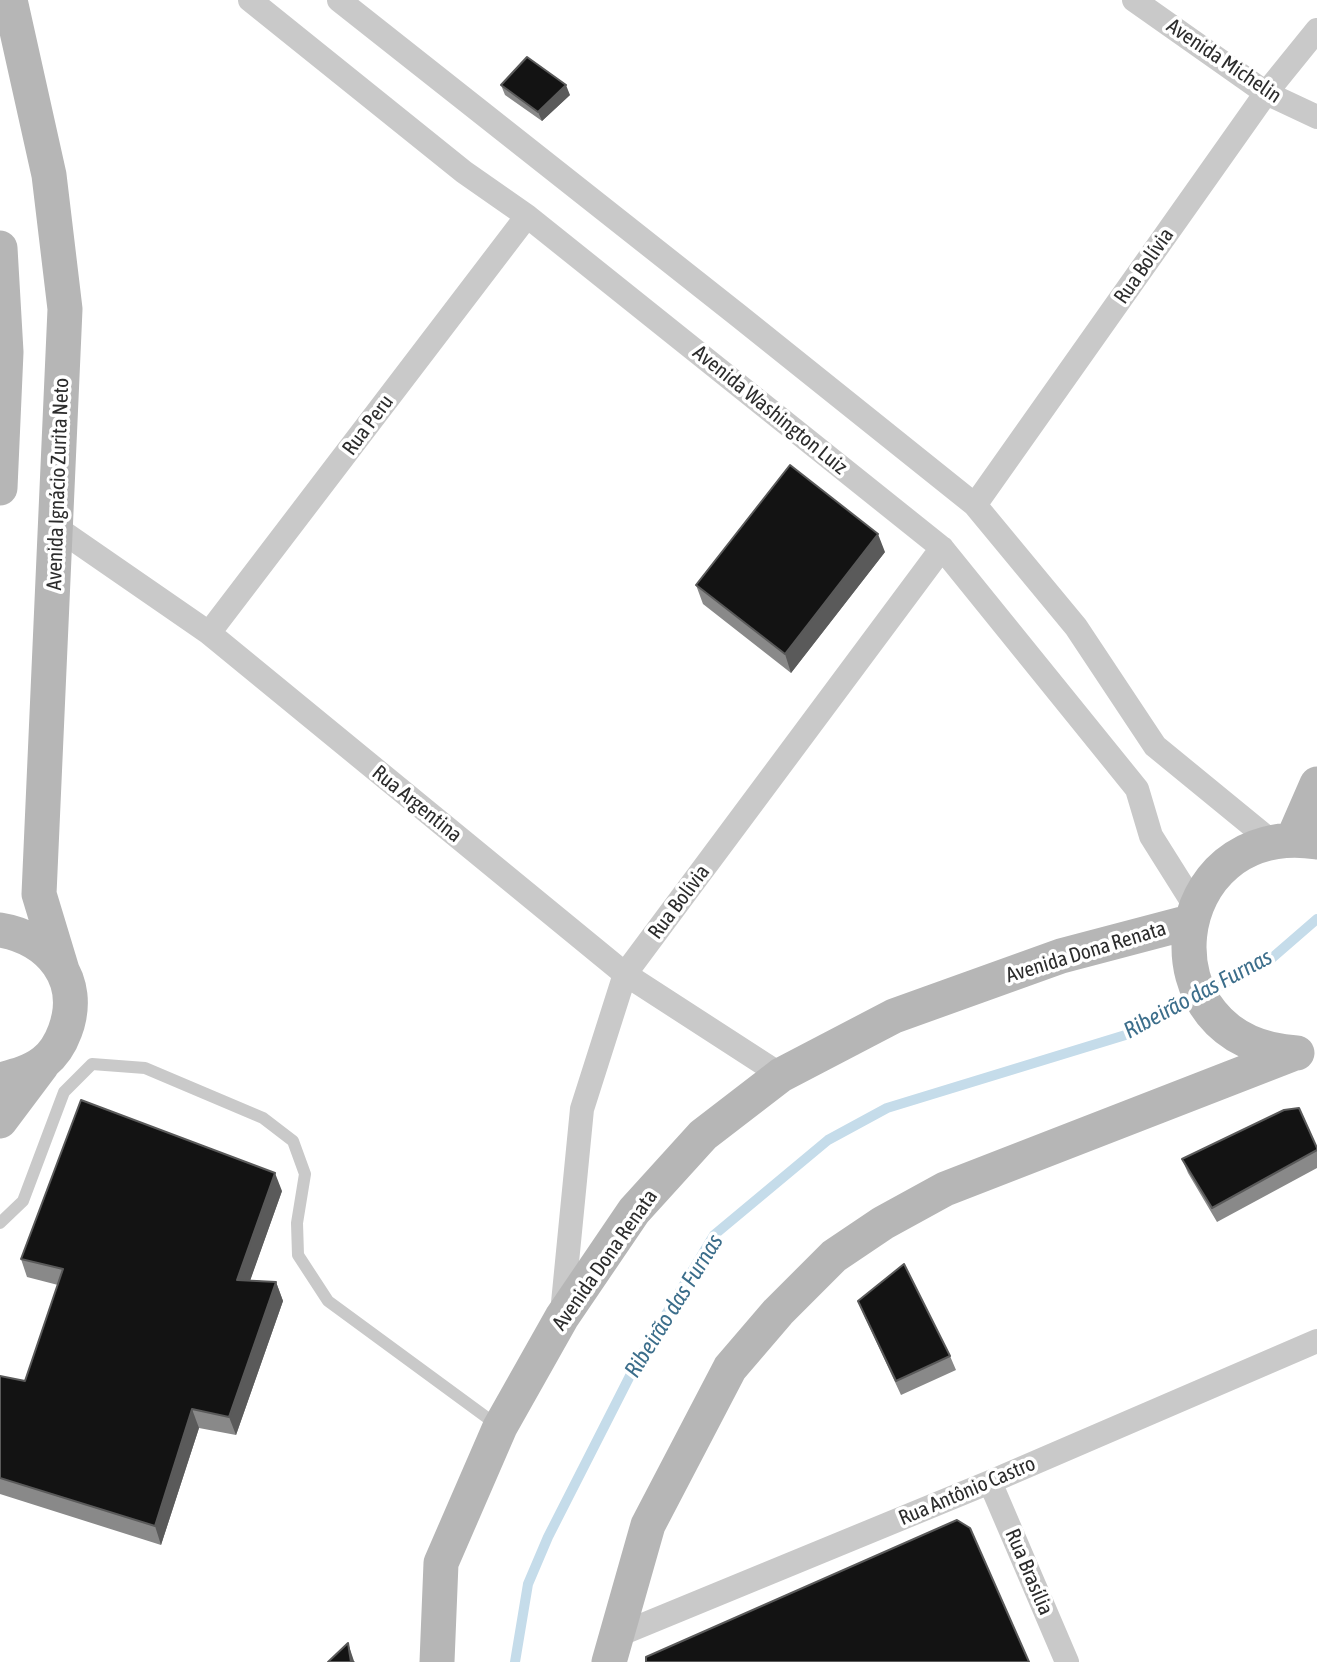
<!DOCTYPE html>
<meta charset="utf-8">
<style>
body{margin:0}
canvas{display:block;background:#fff}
</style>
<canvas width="1317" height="1662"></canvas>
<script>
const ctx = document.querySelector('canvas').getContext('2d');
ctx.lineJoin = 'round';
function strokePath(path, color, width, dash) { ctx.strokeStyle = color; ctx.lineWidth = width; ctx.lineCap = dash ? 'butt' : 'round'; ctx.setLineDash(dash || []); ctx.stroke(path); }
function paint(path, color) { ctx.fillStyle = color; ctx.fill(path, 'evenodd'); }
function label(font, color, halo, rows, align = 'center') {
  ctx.font = font + ' "Asap Condensed",sans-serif'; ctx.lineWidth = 7; ctx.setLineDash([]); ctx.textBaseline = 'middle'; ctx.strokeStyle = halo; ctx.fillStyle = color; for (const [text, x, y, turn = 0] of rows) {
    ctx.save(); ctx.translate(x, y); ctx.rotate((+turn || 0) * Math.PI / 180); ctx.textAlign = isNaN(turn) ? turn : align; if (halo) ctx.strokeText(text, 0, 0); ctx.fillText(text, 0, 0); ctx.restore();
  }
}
const stream = new Path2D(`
 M 515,1662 L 528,1584 L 548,1537 L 636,1364 L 714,1235 L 828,1140 L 887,1108 L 1132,1033 L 1272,958 L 1317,919`);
const lane = new Path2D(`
 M 0,1223 L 23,1201 L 64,1092 L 92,1064 L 145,1068 L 263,1118 L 293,1141 L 305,1174 L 297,1223 L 298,1255 L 328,1301 L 497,1425`);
const street = new Path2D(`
 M 250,0 L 464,172 L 527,216 L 942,548 L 1137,789 L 1151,836 L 1195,906
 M 339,0 L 739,316 L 975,505 L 1076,627 L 1155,746 L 1271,841
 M 1134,0 L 1266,93 L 1317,117
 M 975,505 L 1266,93 L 1317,30
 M 57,528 L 209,633 L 625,974 L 781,1075
 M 209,633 L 527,216
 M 562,1313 L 582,1109 L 625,974 L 942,548
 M 990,1482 L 1067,1662
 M 616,1636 L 990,1482 L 1317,1341`);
const secondary = new Path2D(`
 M 10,0 L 49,175 L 65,309 L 39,894 L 62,970
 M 0,248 L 6,352 L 0,488
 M 1293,839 L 1317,784
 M 0,930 C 50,938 84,980 65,1031 C 61,1042 54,1054 44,1062 C 31,1072 16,1076 0,1080
 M 1297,1053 C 1138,1044 1163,819 1317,842
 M 0,1121 L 42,1065
 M 437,1662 L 441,1563 L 500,1427 L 562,1317 L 634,1211 L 703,1135 L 781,1075 L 894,1016 L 1061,956 L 1190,922
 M 609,1662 L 648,1525 L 730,1368 L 778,1312 L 834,1256 L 883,1223 L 945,1189 L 1295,1053`);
const wall = new Path2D(`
 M 501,85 L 570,95 L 542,121 L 505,95 Z
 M 885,552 L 791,673 L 703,604 L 696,585 Z
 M 1317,1148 L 1317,1168 L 1217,1222 L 1188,1173 L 1182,1159 Z
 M 282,1191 L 250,1280 L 276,1282 L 283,1301 L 236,1435 L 199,1428 L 161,1545 L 0,1494 L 0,1376 L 25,1381 L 58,1285 L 27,1277 L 21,1259 Z
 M 858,1301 L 950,1356 L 956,1370 L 901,1395 L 864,1315 Z`);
const shadedWall = new Path2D(`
 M 566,85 L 570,95 L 542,121 L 538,112 Z
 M 878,534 L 885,552 L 791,673 L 785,654 Z
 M 275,1173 L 282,1191 L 244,1298 L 237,1280 Z
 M 276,1282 L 283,1301 L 236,1435 L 229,1417 Z
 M 192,1409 L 199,1428 L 161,1545 L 155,1526 Z
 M 348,1643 L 354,1661 L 355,1662 L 351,1662 Z`);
const building = new Path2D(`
 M 527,57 L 566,85 L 538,112 L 501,85 Z
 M 790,465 L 878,534 L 785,654 L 696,585 Z
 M 81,1100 L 275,1173 L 237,1280 L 276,1282 L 229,1417 L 192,1409 L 155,1526 L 0,1478 L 0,1376 L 25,1381 L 63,1269 L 21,1259 Z
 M 1299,1108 L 1317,1148 L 1317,1150 L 1212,1208 L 1182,1159 L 1284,1110 Z
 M 904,1264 L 950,1356 L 896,1381 L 858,1301 Z
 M 957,1520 L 970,1528 L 1029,1662 L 646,1662 L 646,1657 Z
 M 348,1643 L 351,1662 L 328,1662 Z`);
const streetNames = [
 ["Avenida Michelin",1224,61,34],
 ["Rua Bolívia",1144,266,-55],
 ["Avenida Washington Luiz",770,410,39],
 ["Rua Peru",368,425,-53],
 ["Avenida Ignácio Zurita Neto",58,484,-88],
 ["Rua Argentina",417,804,39],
 ["Rua Bolívia",679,902,-53],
 ["Avenida Dona Renata",1086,952,-17],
 ["Avenida Dona Renata",605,1260,-55],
 ["Rua Antônio Castro",967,1491,-23],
 ["Rua Brasília",1029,1572,67]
];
const waterNames = [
 ["Ribeirão das Furnas",1198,994,-28],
 ["Ribeirão das Furnas",674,1306,-58]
];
strokePath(stream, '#c5dcea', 10);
strokePath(lane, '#c9c9c9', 12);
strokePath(street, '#c9c9c9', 24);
strokePath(secondary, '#b6b6b6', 35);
paint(wall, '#898989');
paint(shadedWall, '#5a5a5a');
paint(building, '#131313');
strokePath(building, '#5a5a5a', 2);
label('21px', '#2c2c2c', '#fff', streetNames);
label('italic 23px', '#3c6e8b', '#fff', waterNames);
</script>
